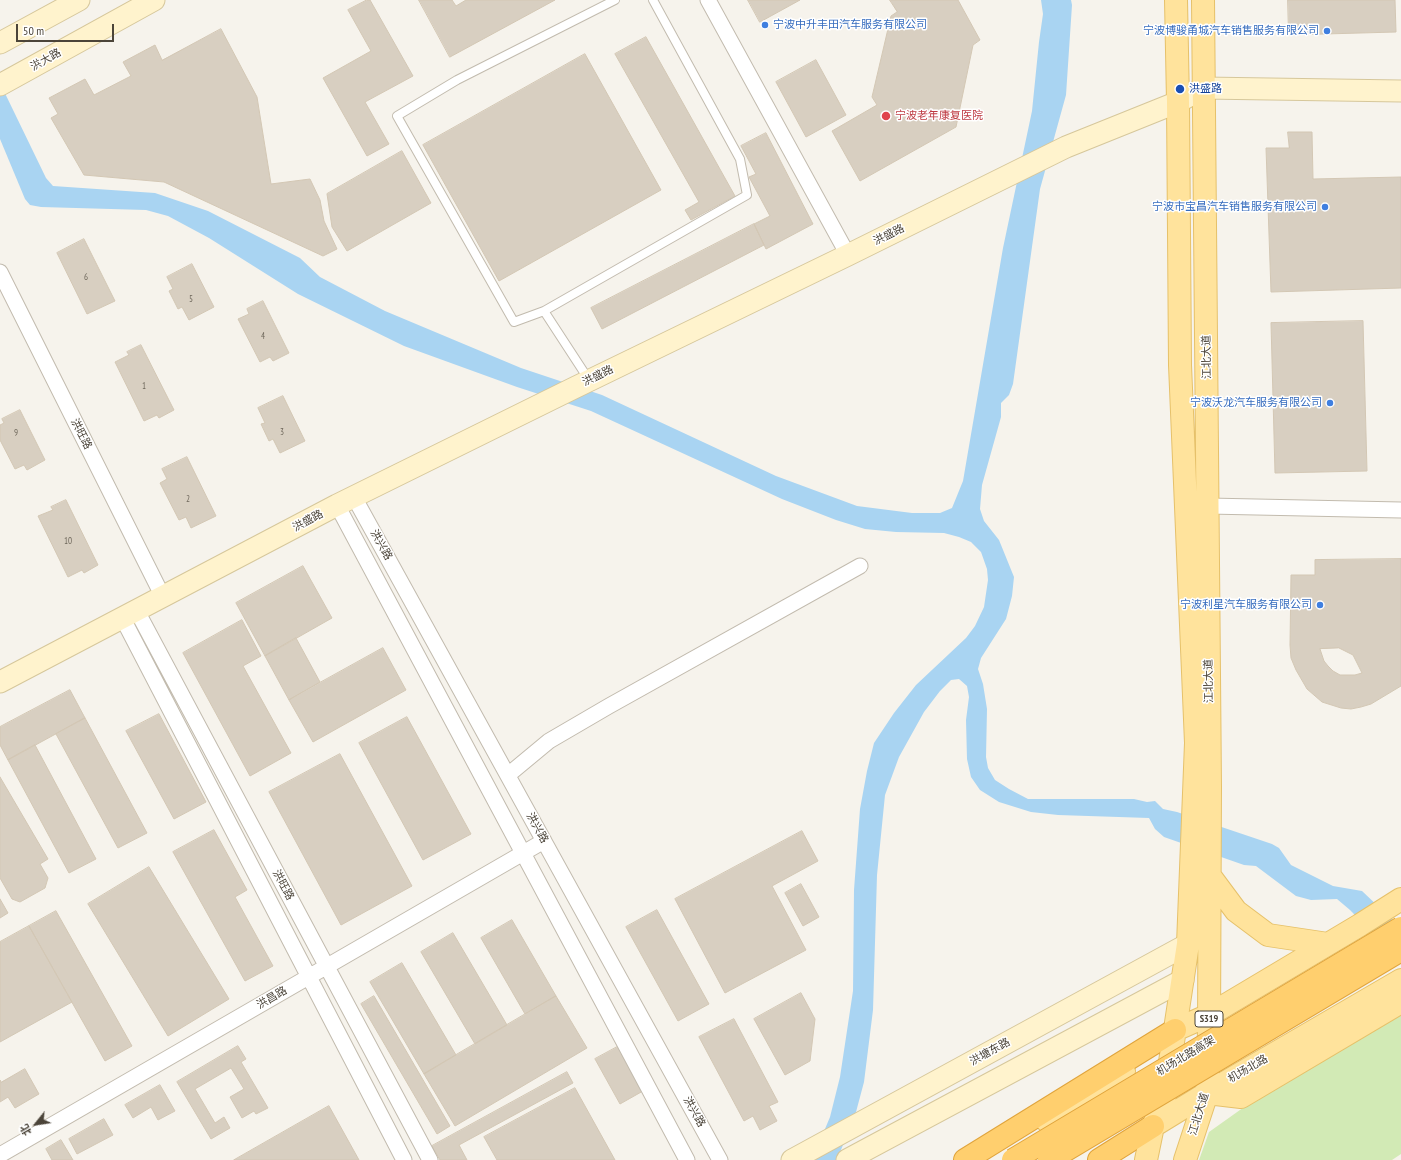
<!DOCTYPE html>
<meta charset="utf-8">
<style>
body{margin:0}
#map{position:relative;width:1401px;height:1160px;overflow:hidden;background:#f6f3ec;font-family:"PT Sans Narrow","Noto Sans SC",sans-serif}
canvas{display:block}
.north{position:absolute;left:16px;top:1104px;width:40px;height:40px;-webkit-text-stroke:3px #fff;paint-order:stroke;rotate:240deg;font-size:11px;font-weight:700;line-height:16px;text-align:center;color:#4b4439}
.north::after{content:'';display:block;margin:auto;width:14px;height:18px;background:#4b4439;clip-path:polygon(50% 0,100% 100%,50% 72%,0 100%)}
.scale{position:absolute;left:16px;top:24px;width:98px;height:18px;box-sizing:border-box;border:2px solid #4b4439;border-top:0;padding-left:5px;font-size:12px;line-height:14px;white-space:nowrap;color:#4b4439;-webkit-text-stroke:3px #fff;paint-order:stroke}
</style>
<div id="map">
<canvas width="1401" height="1160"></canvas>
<div class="north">北</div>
<div class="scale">50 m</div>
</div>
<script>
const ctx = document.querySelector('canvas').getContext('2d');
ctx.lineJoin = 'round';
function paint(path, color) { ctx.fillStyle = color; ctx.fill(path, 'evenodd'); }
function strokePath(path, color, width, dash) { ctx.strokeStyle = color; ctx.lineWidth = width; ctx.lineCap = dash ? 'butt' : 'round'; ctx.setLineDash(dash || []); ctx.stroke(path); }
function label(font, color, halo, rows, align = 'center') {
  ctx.font = font + ' "PT Sans Narrow","Noto Sans SC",sans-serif'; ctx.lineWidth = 3; ctx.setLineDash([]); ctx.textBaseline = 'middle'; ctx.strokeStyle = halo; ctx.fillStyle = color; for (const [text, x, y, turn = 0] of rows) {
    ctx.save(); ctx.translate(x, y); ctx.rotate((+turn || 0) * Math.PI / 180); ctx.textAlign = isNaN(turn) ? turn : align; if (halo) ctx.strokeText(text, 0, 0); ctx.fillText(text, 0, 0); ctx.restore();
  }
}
const green = new Path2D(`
 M 1401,1013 L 1401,1154 L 1392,1160 L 1199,1160 L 1209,1132 L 1247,1105 Z`);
const water = new Path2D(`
 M 1041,0 L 1071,0 L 1072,5 L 1066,95 L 1040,189 L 1013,384 L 1009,395 L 1001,403 L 1001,417 L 982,485 L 980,509 L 984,521 L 999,540 L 1014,577 L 1012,596 L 1006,619 L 981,658 L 978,669 L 983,684 L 987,709 L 986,757 L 988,768 L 995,780 L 1009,789 L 1028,799 L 1134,799 L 1147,802 L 1155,801 L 1163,809 L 1177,812 L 1272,844 L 1279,848 L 1291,865 L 1333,886 L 1362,891 L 1401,928 L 1401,962 L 1350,910 L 1337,899 L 1311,900 L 1296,896 L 1256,866 L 1244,865 L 1164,837 L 1155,829 L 1149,818 L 1058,815 L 1031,812 L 999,802 L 980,790 L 971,777 L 967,759 L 966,720 L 969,697 L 967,686 L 959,679 L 951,680 L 940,691 L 924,712 L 899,757 L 885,795 L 877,875 L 873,1010 L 864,1082 L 856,1112 L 837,1160 L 812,1160 L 830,1117 L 840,1077 L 853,991 L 854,890 L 860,809 L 867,771 L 874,743 L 894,713 L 916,685 L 966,638 L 975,626 L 984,607 L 988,580 L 987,569 L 981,552 L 971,542 L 959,537 L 944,533 L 896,532 L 865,529 L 836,520 L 782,499 L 591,411 L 517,387 L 404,346 L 298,294 L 209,238 L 168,216 L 146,210 L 41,207 L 30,205 L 25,199 L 0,139 L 0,83 L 46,178 L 53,186 L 155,193 L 208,211 L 300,258 L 320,277 L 385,311 L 521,368 L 602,395 L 776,476 L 857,506 L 912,513 L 940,513 L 952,508 L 963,481 L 1003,248 L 1032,111 L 1039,42 L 1043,14 Z`);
const building = new Path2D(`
 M 367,0 L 370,0 L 413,76 L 365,102 L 389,144 L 367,156 L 323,78 L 371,51 L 348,10 Z
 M 419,0 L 452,0 L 456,6 L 466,0 L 555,0 L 450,57 Z
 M 748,0 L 800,0 L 760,22 Z
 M 890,0 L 958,0 L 980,40 L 973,45 L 956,127 L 860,181 L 832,131 L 877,105 L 872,97 L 891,16 L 897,12 Z
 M 1288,0 L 1395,0 L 1396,32 L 1289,35 Z
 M 221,29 L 257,97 L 271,184 L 310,179 L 320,200 L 324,221 L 337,249 L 323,256 L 164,182 L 84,175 L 51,118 L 58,114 L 49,98 L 85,79 L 94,95 L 131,76 L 123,62 L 155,45 L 162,60 Z
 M 646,37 L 735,196 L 691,220 L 685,210 L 699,202 L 615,54 Z
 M 585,54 L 661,190 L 499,281 L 423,145 Z
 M 816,60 L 846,115 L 806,137 L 776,82 Z
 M 1288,132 L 1312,132 L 1313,179 L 1401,177 L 1401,288 L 1271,292 L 1266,148 L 1289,148 Z
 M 766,133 L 813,224 L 766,249 L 754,224 L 770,216 L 749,177 L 756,174 L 741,146 Z
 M 402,151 L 431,203 L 347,251 L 332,227 L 327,194 Z
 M 754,224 L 764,245 L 602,329 L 591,308 Z
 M 84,239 L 115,301 L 87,314 L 57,253 Z
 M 192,264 L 214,307 L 189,320 L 182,307 L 178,309 L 169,291 L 173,289 L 167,277 Z
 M 263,301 L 289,353 L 273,361 L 270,357 L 260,362 L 238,319 L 249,314 L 247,309 Z
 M 1363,321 L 1367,471 L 1275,473 L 1271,323 Z
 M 141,345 L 174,410 L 159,418 L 157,415 L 144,421 L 115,362 L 129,355 L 127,352 Z
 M 283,396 L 305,441 L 280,453 L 273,439 L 269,441 L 261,424 L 265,423 L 258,408 Z
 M 20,410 L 45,460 L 27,470 L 24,465 L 15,469 L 0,440 L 0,425 L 4,423 L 2,419 Z
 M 187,457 L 216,516 L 191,528 L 186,517 L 179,520 L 160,483 L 167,479 L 162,469 Z
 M 66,500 L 98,565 L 84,573 L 82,570 L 68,577 L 38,516 L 53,510 L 51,507 Z
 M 1401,559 L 1401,686 L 1371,704 L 1361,707 L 1351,709 L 1341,708 L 1322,702 L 1307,689 L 1296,670 L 1291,658 L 1290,645 L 1291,575 L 1315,575 L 1315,560 ZM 1339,648 L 1353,655 L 1362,673 L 1355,675 L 1340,675 L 1333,671 L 1328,666 L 1324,661 L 1320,649 Z
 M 303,566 L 332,618 L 265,656 L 236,603 Z
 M 242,620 L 261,656 L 243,666 L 291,753 L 250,776 L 183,653 Z
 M 296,638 L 320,682 L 289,700 L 265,656 Z
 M 383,648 L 406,690 L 313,742 L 289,700 Z
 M 70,690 L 85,718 L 8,760 L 0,745 L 0,727 Z
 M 159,714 L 206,802 L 174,819 L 126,731 Z
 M 407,717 L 471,834 L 423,860 L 359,743 Z
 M 85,718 L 147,833 L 118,848 L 56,734 Z
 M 35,745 L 96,859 L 69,873 L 8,760 Z
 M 340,754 L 412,886 L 341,925 L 269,792 Z
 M 0,777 L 48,859 L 40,864 L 48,878 L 45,888 L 20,902 L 12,899 L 0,878 Z
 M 214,830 L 247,890 L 235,897 L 273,966 L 245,981 L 173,852 Z
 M 802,831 L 818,861 L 772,886 L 806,950 L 725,993 L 675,899 Z
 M 149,867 L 229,999 L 168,1036 L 88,904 Z
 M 801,884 L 819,917 L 803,926 L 785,893 Z
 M 0,899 L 8,913 L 0,918 Z
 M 657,910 L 709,1004 L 678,1021 L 626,927 Z
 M 56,911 L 132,1046 L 105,1061 L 29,926 Z
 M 512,920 L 556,996 L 525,1014 L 481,938 Z
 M 29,926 L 72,1002 L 0,1042 L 0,942 Z
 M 453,933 L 507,1025 L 475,1044 L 421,952 Z
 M 402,963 L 456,1055 L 424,1074 L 370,982 Z
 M 801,993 L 815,1019 L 810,1061 L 785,1075 L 754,1019 Z
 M 374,996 L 450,1126 L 437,1134 L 361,1004 Z
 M 556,996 L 587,1048 L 455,1126 L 424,1074 Z
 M 734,1019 L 778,1102 L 769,1106 L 777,1121 L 760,1130 L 753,1116 L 744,1121 L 699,1037 Z
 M 238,1046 L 246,1059 L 241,1062 L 268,1108 L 256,1114 L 254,1111 L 242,1118 L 230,1097 L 244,1089 L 231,1068 L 195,1089 L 215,1123 L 224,1117 L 230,1128 L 211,1139 L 177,1082 Z
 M 619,1046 L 643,1091 L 620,1104 L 595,1059 Z
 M 25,1069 L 39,1094 L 15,1108 L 8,1097 L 0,1102 L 0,1080 L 1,1082 Z
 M 567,1072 L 573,1083 L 459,1145 L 467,1160 L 440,1160 L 432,1146 Z
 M 160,1085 L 175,1111 L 158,1120 L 151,1107 L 133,1118 L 125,1105 Z
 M 575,1088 L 615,1160 L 497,1160 L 484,1137 Z
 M 329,1106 L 359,1160 L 234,1160 Z
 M 104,1119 L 113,1135 L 77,1154 L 69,1139 Z
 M 61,1140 L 73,1160 L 52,1160 L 46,1149 Z`);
const lane = new Path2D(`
 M 615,0 L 457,80 L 397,116 L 514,322 L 544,311 L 747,195 L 740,159 L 653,0
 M 544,311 L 589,380`);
const street = new Path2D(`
 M 708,0 L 848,255
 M 0,272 L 163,597
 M 354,497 L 720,1160
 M 337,505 L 687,1160
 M 1208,506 L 1401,510
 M 137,611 L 430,1160
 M 123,619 L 404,1160
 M 508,775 L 549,741 L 609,706 L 860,566
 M 0,1155 L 544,841`);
const secondary = new Path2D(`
 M 0,43 L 79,0
 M 0,85 L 154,0
 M 0,682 L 337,505 L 576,387 L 848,255 L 1066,147 L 1178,102 L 1204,88 L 1401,91
 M 792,1160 L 1188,944
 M 847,1160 L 1183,980`);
const primary = new Path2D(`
 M 1210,876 L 1236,911 L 1268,935 L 1328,944
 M 1166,1037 L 1175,1030 L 1209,1015 L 1360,925 L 1401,899
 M 1207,1093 L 1241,1097 L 1401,1002
 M 1047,1121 L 1096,1093 L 1124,1071
 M 1150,1128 L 1207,1093 L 1401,980
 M 1146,1160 L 1153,1126 L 1164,1101 L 1188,944 L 1196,743 L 1180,365 L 1178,102 L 1176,0
 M 1185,1160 L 1207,1093 L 1209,1030 L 1210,786 L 1203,0`);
const highway = new Path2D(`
 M 965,1160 L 1175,1030
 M 1099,1160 L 1153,1126`);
const highwayBridge = new Path2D(`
 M 1013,1160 L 1401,928
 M 1049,1160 L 1401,950`);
const markers = [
 [765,25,4,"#3f7fe0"],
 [1327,31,4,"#3f7fe0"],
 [1180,89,5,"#1a4fb4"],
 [886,116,5,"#e0444e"],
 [1325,207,4,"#3f7fe0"],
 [1330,403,4,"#3f7fe0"],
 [1320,605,4,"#3f7fe0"]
];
const numberNames = [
 ["6",86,277],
 ["5",191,299],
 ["4",263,336],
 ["1",144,386],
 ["3",282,432],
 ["9",16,433],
 ["2",188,499],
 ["10",68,541]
];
const shields = [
 [1209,1019,28]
];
const shieldNames = [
 ["S319",1209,1019]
];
const shopNames = [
 ["宁波中升丰田汽车服务有限公司",773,25,"left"],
 ["宁波博骏甬城汽车销售服务有限公司",1319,31],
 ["宁波市宝昌汽车销售服务有限公司",1317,207],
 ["宁波沃龙汽车服务有限公司",1322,403],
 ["宁波利星汽车服务有限公司",1312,605]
];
const streetNames = [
 ["洪大路",46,60,-29],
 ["洪盛路",889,235,-26],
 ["江北大道",1207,357,-91],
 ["洪盛路",598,376,-26],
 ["洪旺路",81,434,63],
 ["洪盛路",308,521,-28],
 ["洪兴路",381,545,61],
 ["江北大道",1209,681,-91],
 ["洪兴路",537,828,61],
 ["洪旺路",283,885,62],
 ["洪昌路",272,998,-30],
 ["洪塘东路",990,1052,-29],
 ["机场北路高架",1186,1056,-31],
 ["机场北路",1248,1069,-30],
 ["洪兴路",694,1112,61],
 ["江北大道",1199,1114,-73]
];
const transitNames = [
 ["洪盛路",1189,89]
];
const healthNames = [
 ["宁波老年康复医院",895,116]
];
paint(green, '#d2eab5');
paint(water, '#a9d4f2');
paint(building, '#d8cfc1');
strokePath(building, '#d3c7b4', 1);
strokePath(lane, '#c2bbae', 10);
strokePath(street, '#c2bbae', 17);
strokePath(secondary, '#d6c79b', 23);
strokePath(primary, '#e6c16a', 24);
strokePath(highway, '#e0a43c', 24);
strokePath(lane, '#fff', 8);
strokePath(street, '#fff', 15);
strokePath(secondary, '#fff3cd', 21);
strokePath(primary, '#ffe39c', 22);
strokePath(highway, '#ffcf6e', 22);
strokePath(highwayBridge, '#e0a43c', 24, []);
strokePath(highwayBridge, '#ffcf6e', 22);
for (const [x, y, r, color] of markers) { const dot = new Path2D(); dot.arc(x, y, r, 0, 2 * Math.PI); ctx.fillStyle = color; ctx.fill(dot); strokePath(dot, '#fff', 1.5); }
label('9px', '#6e675b', null, numberNames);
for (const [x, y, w] of shields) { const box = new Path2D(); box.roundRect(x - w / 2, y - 8, w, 16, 3); ctx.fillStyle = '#fff'; ctx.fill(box); strokePath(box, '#4b4439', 1); }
label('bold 10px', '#4b4439', null, shieldNames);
label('11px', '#366cbe', '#fff', shopNames, 'right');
label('11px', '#4b4439', '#fff', streetNames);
label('11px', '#164399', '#fff', transitNames, 'left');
label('11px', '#be3a42', '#fff', healthNames, 'left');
</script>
